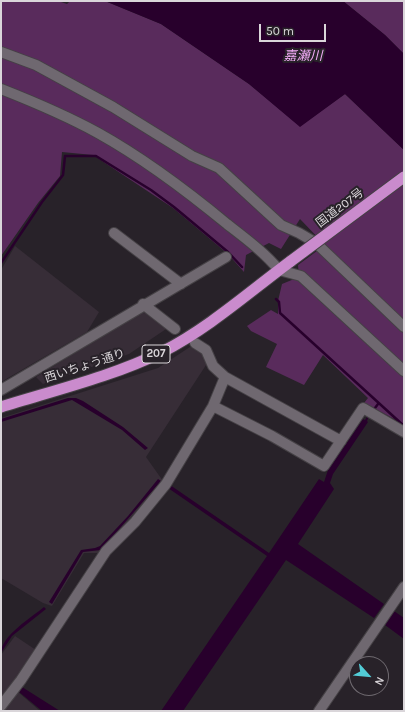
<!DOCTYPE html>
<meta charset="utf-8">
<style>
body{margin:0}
#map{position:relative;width:405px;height:712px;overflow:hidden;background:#282229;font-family:Karla,sans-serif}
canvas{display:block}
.frame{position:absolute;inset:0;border:2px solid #dad6da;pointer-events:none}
.north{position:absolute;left:349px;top:656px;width:40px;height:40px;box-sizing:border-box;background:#282229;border:1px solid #6f6a70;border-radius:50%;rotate:117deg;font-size:11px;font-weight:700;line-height:16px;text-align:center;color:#dad6da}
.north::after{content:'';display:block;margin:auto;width:14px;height:18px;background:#52ccd6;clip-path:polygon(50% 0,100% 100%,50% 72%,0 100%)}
.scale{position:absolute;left:259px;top:24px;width:67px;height:18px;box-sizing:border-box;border:2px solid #dad6da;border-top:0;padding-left:5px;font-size:12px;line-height:14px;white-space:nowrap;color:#dad6da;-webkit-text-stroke:3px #282229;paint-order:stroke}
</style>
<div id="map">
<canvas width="405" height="712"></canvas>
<div class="frame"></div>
<div class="north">N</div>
<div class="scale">50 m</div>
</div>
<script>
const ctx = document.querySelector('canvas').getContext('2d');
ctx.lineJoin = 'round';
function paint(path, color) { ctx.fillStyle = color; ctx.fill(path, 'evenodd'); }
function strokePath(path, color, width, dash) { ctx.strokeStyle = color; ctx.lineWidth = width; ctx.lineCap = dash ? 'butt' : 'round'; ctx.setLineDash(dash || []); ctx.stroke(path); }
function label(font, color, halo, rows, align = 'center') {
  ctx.font = font + ' Karla,"Noto Sans JP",sans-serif'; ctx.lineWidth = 4; ctx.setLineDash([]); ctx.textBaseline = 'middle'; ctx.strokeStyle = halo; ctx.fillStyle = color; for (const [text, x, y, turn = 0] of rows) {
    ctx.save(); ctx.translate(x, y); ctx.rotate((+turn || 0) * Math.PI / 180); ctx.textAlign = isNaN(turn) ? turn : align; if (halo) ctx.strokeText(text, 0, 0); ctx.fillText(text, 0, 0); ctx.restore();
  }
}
const built = new Path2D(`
 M 15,246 L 99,312 L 87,332 L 1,382 L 1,270 Z
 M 149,307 L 172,325 L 129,354 L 43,384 L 36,377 Z
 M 193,345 L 202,350 L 208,362 L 146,457 L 163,481 L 99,553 L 84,553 L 52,606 L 43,603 L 1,578 L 1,418 L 158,368 Z
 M 15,636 L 36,650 L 15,679 L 18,692 L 40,711 L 1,710 L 1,655 Z`);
const green = new Path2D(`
 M 1,1 L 58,1 L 67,4 L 70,1 L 105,1 L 161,24 L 249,84 L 300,126 L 345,94 L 404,150 L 404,424 L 364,403 L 368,398 L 323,355 L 304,385 L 266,367 L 277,344 L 251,331 L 247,326 L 271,310 L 278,314 L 278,301 L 282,284 L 299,277 L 298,265 L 325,245 L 300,219 L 281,249 L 269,243 L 246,255 L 244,272 L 228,254 L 173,208 L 93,155 L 62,152 L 60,176 L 38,203 L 1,256 Z
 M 343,1 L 404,1 L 404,54 L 385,35 Z`);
const water = new Path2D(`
 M 105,1 L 343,1 L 385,35 L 404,54 L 404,150 L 345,94 L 300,127 L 249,84 L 161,24 Z
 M 68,398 L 76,398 L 83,401 L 123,427 L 148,448 L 145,450 L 122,430 L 72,400 L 1,422 L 1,419 Z
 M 368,415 L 369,416 L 367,421 L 368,422 L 333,474 L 330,483 L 334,489 L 298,544 L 384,604 L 374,618 L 286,560 L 183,711 L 161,711 L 267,556 L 168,488 L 170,485 L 269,553 L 319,479 L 324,482 L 328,470 L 363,419 L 365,420 Z
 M 158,479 L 161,481 L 101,550 L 83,552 L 52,604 L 49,602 L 81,550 L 95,548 L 100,546 L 128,516 Z
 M 44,607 L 46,609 L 12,636 L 1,653 C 1,636 32,617 44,607 Z
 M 394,611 L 404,618 L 404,639 L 385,625 Z
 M 22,687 L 60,711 L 42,711 L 19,692 Z`);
const stream = new Path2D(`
 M 1,263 L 42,202 L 63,175 L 65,156 L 96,156 L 151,190 L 174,207 L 228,252 L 242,267
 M 276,299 L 279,302 L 280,313 L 404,426
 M 375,408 L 378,404`);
const minor = new Path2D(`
 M 1,52 L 36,65 L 113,107 L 192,156 L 219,168 L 281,225 L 299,233 L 316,243 L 404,327
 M 114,233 L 181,284
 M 279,270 L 301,276 L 404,371
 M 143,304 L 175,329
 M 225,377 L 341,441
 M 1,390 L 226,257
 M 213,406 L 272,436 L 324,466 L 363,408 L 404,432
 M 1,706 L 21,680 L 106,551 L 135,522 L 166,484 L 213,406 L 225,377 L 213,366 L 206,350 L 195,343
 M 319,711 L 404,587`);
const tertiary = new Path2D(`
 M 1,89 C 34,102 67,116 98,133 C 143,158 187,191 227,224 C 245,238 264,252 279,270`);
const trunk = new Path2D(`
 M 1,407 C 52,391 114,376 162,352 C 209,328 249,292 291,261`);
const trunkBridge = new Path2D(`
 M 291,261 L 404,177`);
const shields = [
 [156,354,28]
];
const shieldNames = [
 ["207",156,354]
];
const streetNames = [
 ["国道207号",340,208,-37],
 ["西いちょう通り",85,366,-18]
];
const waterNames = [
 ["嘉瀬川",303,56]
];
paint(built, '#372d37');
paint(green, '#592b5c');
paint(water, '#28002c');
strokePath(stream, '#28002c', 2.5);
strokePath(minor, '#454145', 12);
strokePath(tertiary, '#454145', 12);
strokePath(trunk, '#454145', 13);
strokePath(minor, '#6f6870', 10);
strokePath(tertiary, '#6f6870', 10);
strokePath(trunk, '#ca8bcd', 11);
strokePath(trunkBridge, '#454145', 13, []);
strokePath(trunkBridge, '#ca8bcd', 11);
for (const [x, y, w] of shields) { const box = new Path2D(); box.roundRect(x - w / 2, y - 9, w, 18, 3); ctx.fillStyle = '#282229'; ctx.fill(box); strokePath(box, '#dad6da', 1); }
label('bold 11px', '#dad6da', null, shieldNames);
label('12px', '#dad6da', '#282229', streetNames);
label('italic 13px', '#f6adfa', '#282229', waterNames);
</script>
